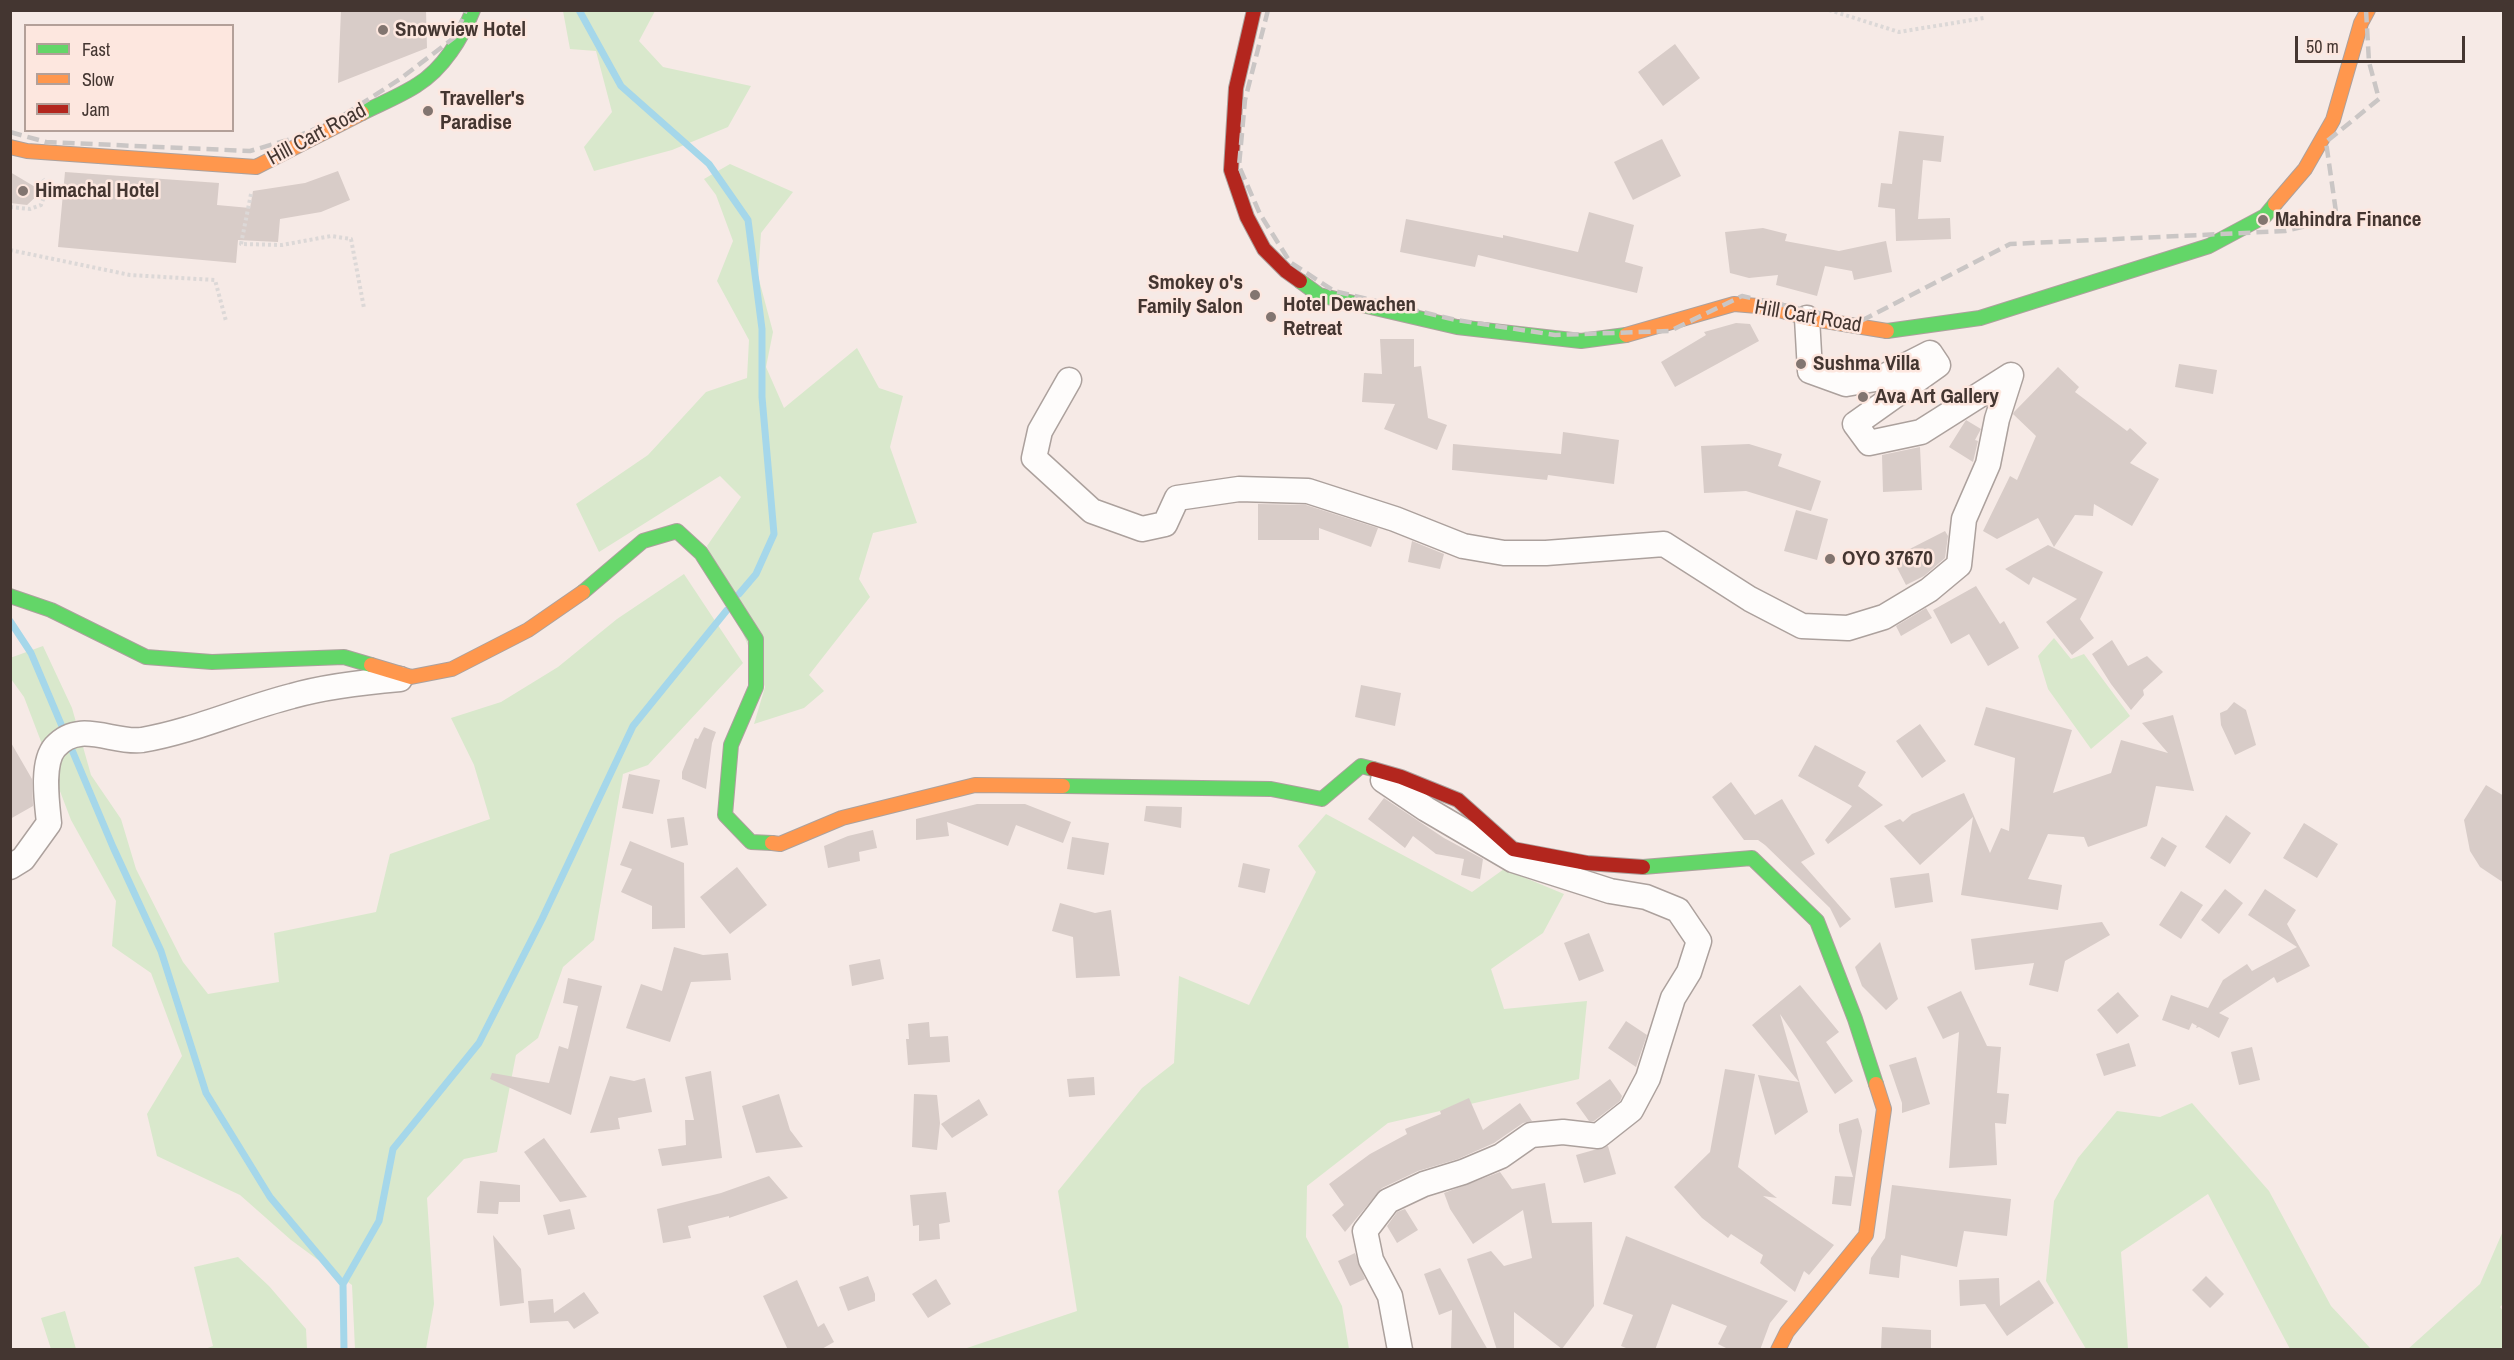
<!DOCTYPE html>
<style>
body{margin:0}
#map{position:relative;width:2514px;height:1360px;overflow:hidden;background:#f6eae6;font-family:"Archivo Narrow",sans-serif}
canvas{display:block}
.frame{position:absolute;inset:0;border:12px solid #443631;pointer-events:none}
.legend{position:absolute;left:24px;top:24px;width:210px;height:108px;box-sizing:border-box;background:#fde7df;border:2px solid #b3a099;margin:0;padding:8px 10px;list-style:none;font-size:18px;color:#443631}
.legend li{display:flex;align-items:center;gap:12px;height:30px}
.legend b{width:30px;border:2px solid #b3a099}
.scale{position:absolute;left:2295px;top:36px;width:170px;height:27px;box-sizing:border-box;border:3px solid #443631;border-top:0;padding-left:8px;font-size:18px;line-height:21px;white-space:nowrap;color:#443631;-webkit-text-stroke:4px #fde7df;paint-order:stroke}
</style>
<div id="map">
<canvas width="2514" height="1360"></canvas>
<div class="frame"></div>
<ul class="legend">
<li><b style="height:8px;background:#63d668"></b>Fast</li>
<li><b style="height:8px;background:#ff974d"></b>Slow</li>
<li><b style="height:8px;background:#b3261e"></b>Jam</li>
</ul>
<div class="scale">50 m</div>
</div>
<script>
const ctx = document.querySelector('canvas').getContext('2d');
ctx.lineJoin = 'round';
function paint(path, color) { ctx.fillStyle = color; ctx.fill(path, 'evenodd'); }
function strokePath(path, color, width, dash) { ctx.strokeStyle = color; ctx.lineWidth = width; ctx.lineCap = dash ? 'butt' : 'round'; ctx.setLineDash(dash || []); ctx.stroke(path); }
function label(font, color, halo, rows, align = 'center') {
  ctx.font = font + ' "Archivo Narrow",sans-serif'; ctx.lineWidth = 5; ctx.setLineDash([]); ctx.textBaseline = 'middle'; ctx.strokeStyle = halo; ctx.fillStyle = color; for (const [text, x, y, turn = 0] of rows) {
    ctx.save(); ctx.translate(x, y); ctx.rotate((+turn || 0) * Math.PI / 180); ctx.textAlign = isNaN(turn) ? turn : align; if (halo) ctx.strokeText(text, 0, 0); ctx.fillText(text, 0, 0); ctx.restore();
  }
}
const green = new Path2D(`
 M 563,11 L 655,11 L 639,41 L 663,67 L 751,86 L 728,127 L 672,150 L 594,171 L 584,147 L 612,112 L 596,51 L 570,49 Z
 M 730,164 L 793,192 L 761,233 L 758,276 L 773,332 L 766,367 L 784,408 L 857,348 L 879,388 L 903,396 L 890,447 L 917,523 L 873,533 L 859,579 L 870,597 L 809,675 L 824,691 L 804,708 L 754,724 L 765,687 L 707,546 L 741,497 L 720,476 L 599,552 L 576,504 L 648,455 L 706,392 L 747,378 L 749,340 L 717,281 L 733,241 L 716,195 L 704,179 Z
 M 684,574 L 743,663 L 648,765 L 623,774 L 594,940 L 563,967 L 538,1038 L 516,1055 L 497,1152 L 464,1159 L 427,1198 L 434,1304 L 426,1349 L 355,1349 L 352,1285 L 291,1240 L 240,1195 L 157,1156 L 147,1114 L 182,1056 L 151,973 L 112,946 L 116,901 L 71,820 L 24,697 L 11,679 L 10,658 L 43,646 L 72,708 L 91,775 L 121,819 L 136,869 L 183,962 L 208,994 L 279,982 L 274,933 L 376,912 L 390,854 L 490,819 L 474,765 L 451,718 L 501,702 L 558,667 L 617,619 Z
 M 2054,638 L 2071,659 L 2084,654 L 2130,716 L 2091,749 L 2048,689 L 2038,656 Z
 M 1326,814 L 1472,892 L 1504,869 L 1564,894 L 1543,933 L 1491,969 L 1504,1009 L 1587,1001 L 1579,1079 L 1388,1123 L 1307,1186 L 1306,1237 L 1342,1306 L 1349,1349 L 961,1350 L 1077,1311 L 1058,1191 L 1142,1088 L 1174,1063 L 1179,976 L 1249,1005 L 1316,872 L 1298,846 Z
 M 2192,1103 L 2269,1191 L 2331,1306 L 2371,1349 L 2290,1349 L 2208,1194 L 2121,1252 L 2128,1349 L 2086,1349 L 2046,1281 L 2054,1201 L 2078,1158 L 2117,1111 L 2160,1117 Z
 M 2503,1231 L 2504,1303 L 2500,1307 L 2503,1311 L 2503,1349 L 2408,1349 L 2480,1284 Z
 M 238,1257 L 269,1286 L 306,1329 L 307,1349 L 205,1349 L 213,1346 L 194,1267 Z
 M 65,1311 L 76,1349 L 51,1349 L 41,1318 Z`);
const stream = new Path2D(`
 M 579,10 L 621,86 L 709,164 L 748,220 L 762,329 L 762,397 L 774,534 L 756,574 L 739,594
 M 10,621 L 31,653 L 113,847 L 161,951 L 206,1093 L 270,1197 L 343,1284 L 344,1350
 M 343,1284 L 379,1221 L 393,1149 L 479,1043 L 542,919 L 633,726 L 727,610`);
const building = new Path2D(`
 M 341,10 L 426,10 L 427,48 L 338,83 Z
 M 1675,44 L 1700,78 L 1663,106 L 1638,72 Z
 M 1899,131 L 1944,136 L 1941,162 L 1923,160 L 1918,219 L 1950,218 L 1951,239 L 1896,241 L 1895,209 L 1878,207 L 1881,183 L 1892,184 Z
 M 1662,139 L 1681,176 L 1633,200 L 1614,162 Z
 M 338,171 L 350,200 L 321,212 L 280,219 L 278,242 L 238,240 L 236,263 L 58,247 L 65,172 L 219,183 L 217,205 L 250,208 L 253,191 L 305,183 Z
 M 10,172 L 42,191 L 27,205 L 10,203 Z
 M 1589,212 L 1634,225 L 1625,262 L 1643,267 L 1637,293 L 1478,255 L 1475,267 L 1400,252 L 1406,219 L 1503,238 L 1503,235 L 1578,252 Z
 M 1763,228 L 1787,234 L 1785,241 L 1839,251 L 1886,241 L 1892,272 L 1854,280 L 1852,271 L 1825,266 L 1817,296 L 1776,285 L 1778,275 L 1749,278 L 1730,273 L 1725,232 Z
 M 1736,323 L 1750,324 L 1759,341 L 1675,387 L 1661,362 L 1706,335 L 1704,332 Z
 M 1380,339 L 1414,339 L 1414,367 L 1421,366 L 1428,418 L 1447,425 L 1437,450 L 1384,429 L 1395,404 L 1362,402 L 1364,373 L 1382,374 Z
 M 2179,364 L 2217,370 L 2213,394 L 2175,387 Z
 M 2058,367 L 2079,387 L 2075,392 L 2127,431 L 2130,428 L 2147,443 L 2130,463 L 2159,479 L 2132,526 L 2094,504 L 2093,516 L 2075,515 L 2054,547 L 2038,518 L 1997,539 L 1983,531 L 2010,476 L 2017,480 L 2036,436 L 2013,414 L 2014,412 Z
 M 1966,420 L 1981,429 L 1975,440 L 1978,441 L 1973,462 L 1949,447 Z
 M 1563,432 L 1619,440 L 1614,484 L 1548,475 L 1547,480 L 1452,470 L 1453,444 L 1561,454 Z
 M 1749,444 L 1782,454 L 1778,466 L 1821,481 L 1811,511 L 1746,491 L 1704,493 L 1701,446 Z
 M 1920,447 L 1922,490 L 1883,492 L 1882,455 Z
 M 1258,504 L 1306,505 L 1378,528 L 1371,547 L 1319,528 L 1319,540 L 1258,540 Z
 M 1796,510 L 1828,519 L 1817,560 L 1784,551 Z
 M 1945,531 L 1948,536 L 1945,558 L 1924,576 L 1906,585 L 1892,558 Z
 M 1412,541 L 1444,554 L 1440,569 L 1408,562 Z
 M 2048,545 L 2103,572 L 2080,619 L 2094,638 L 2072,655 L 2046,622 L 2077,599 L 2033,577 L 2029,585 L 2005,569 Z
 M 1976,586 L 2000,624 L 2004,621 L 2019,648 L 1988,666 L 1969,634 L 1951,644 L 1933,610 Z
 M 1926,608 L 1932,618 L 1901,636 L 1896,626 Z
 M 2112,640 L 2128,666 L 2147,656 L 2163,672 L 2143,690 L 2144,695 L 2131,710 L 2111,684 L 2092,654 Z
 M 1361,685 L 1401,693 L 1395,726 L 1355,717 Z
 M 2234,702 L 2246,710 L 2256,745 L 2235,755 L 2221,725 L 2220,713 L 2227,710 Z
 M 1986,707 L 2072,730 L 2053,793 L 2111,773 L 2121,740 L 2168,753 L 2142,723 L 2173,715 L 2194,791 L 2156,786 L 2147,826 L 2088,847 L 2084,837 L 2048,834 L 2028,879 L 2062,885 L 2058,910 L 1961,895 L 1973,817 L 1920,865 L 1884,826 L 1900,819 L 1903,822 L 1912,814 L 1964,793 L 1990,853 L 2001,828 L 2009,831 L 2015,758 L 1974,745 Z
 M 1920,724 L 1946,761 L 1922,778 L 1896,741 Z
 M 704,727 L 716,732 L 712,743 L 706,789 L 682,779 L 682,772 L 695,738 L 698,739 Z
 M 10,741 L 32,779 L 33,806 L 10,819 Z
 M 1815,745 L 1866,772 L 1858,786 L 1883,805 L 1828,844 L 1825,840 L 1852,806 L 1798,776 Z
 M 629,774 L 660,780 L 653,814 L 622,808 Z
 M 1731,782 L 1755,815 L 1782,799 L 1815,854 L 1801,862 L 1851,919 L 1840,928 L 1830,908 L 1765,845 L 1758,840 L 1744,840 L 1712,797 Z
 M 2486,785 L 2504,796 L 2504,883 L 2480,867 L 2470,851 L 2464,820 Z
 M 1384,798 L 1444,838 L 1483,859 L 1480,879 L 1461,875 L 1464,859 L 1436,854 L 1413,836 L 1405,848 L 1368,819 Z
 M 977,804 L 1025,804 L 1071,822 L 1063,843 L 1016,825 L 1008,846 L 947,822 L 949,836 L 916,840 L 916,819 Z
 M 1146,806 L 1182,807 L 1181,828 L 1144,821 Z
 M 2226,815 L 2251,833 L 2230,864 L 2205,847 Z
 M 684,817 L 688,845 L 671,848 L 667,819 Z
 M 2304,823 L 2338,844 L 2317,878 L 2283,858 Z
 M 873,830 L 877,848 L 859,852 L 860,861 L 828,868 L 824,846 L 848,836 Z
 M 1072,837 L 1109,843 L 1104,875 L 1067,869 Z
 M 2162,837 L 2177,846 L 2165,867 L 2150,858 Z
 M 630,841 L 684,863 L 685,928 L 652,929 L 652,906 L 621,892 L 632,869 L 620,865 Z
 M 1243,863 L 1270,869 L 1265,893 L 1238,887 Z
 M 737,867 L 767,905 L 730,934 L 700,897 Z
 M 1929,873 L 1933,902 L 1895,908 L 1890,878 Z
 M 2225,889 L 2243,903 L 2219,934 L 2201,920 Z
 M 2265,889 L 2296,910 L 2287,924 L 2310,966 L 2277,983 L 2274,977 L 2219,1013 L 2229,1018 L 2219,1038 L 2199,1027 L 2196,1028 L 2197,1026 L 2192,1023 L 2189,1030 L 2162,1020 L 2171,995 L 2208,1008 L 2223,980 L 2247,964 L 2252,971 L 2297,947 L 2248,915 Z
 M 2181,891 L 2203,905 L 2181,939 L 2159,925 Z
 M 1060,903 L 1095,913 L 1111,910 L 1120,976 L 1076,978 L 1073,937 L 1052,931 Z
 M 2102,922 L 2110,935 L 2065,961 L 2058,992 L 2029,985 L 2034,963 L 1975,970 L 1971,939 Z
 M 1589,933 L 1604,971 L 1579,981 L 1564,943 Z
 M 1880,942 L 1898,999 L 1886,1010 L 1862,986 L 1855,967 Z
 M 674,947 L 703,955 L 728,953 L 731,980 L 691,982 L 670,1042 L 626,1028 L 641,984 L 662,991 Z
 M 880,959 L 884,979 L 852,986 L 849,965 Z
 M 568,978 L 602,986 L 571,1115 L 490,1079 L 492,1073 L 549,1083 L 559,1046 L 568,1049 L 578,1006 L 563,1003 Z
 M 1800,985 L 1839,1032 L 1826,1042 L 1853,1081 L 1835,1094 L 1780,1014 L 1808,1112 L 1775,1135 L 1758,1075 L 1799,1082 L 1752,1025 Z
 M 1961,991 L 1987,1046 L 2001,1047 L 1997,1093 L 2009,1094 L 2006,1124 L 1995,1123 L 1997,1165 L 1949,1168 L 1959,1032 L 1943,1039 L 1927,1007 Z
 M 2118,992 L 2139,1016 L 2117,1034 L 2097,1010 Z
 M 1626,1021 L 1647,1035 L 1636,1067 L 1608,1048 Z
 M 929,1022 L 930,1037 L 948,1036 L 950,1062 L 908,1065 L 906,1039 L 909,1039 L 908,1024 Z
 M 2129,1043 L 2136,1066 L 2104,1076 L 2096,1054 Z
 M 2252,1047 L 2260,1080 L 2239,1085 L 2231,1052 Z
 M 1916,1057 L 1930,1104 L 1902,1113 L 1902,1103 L 1889,1065 Z
 M 1725,1069 L 1755,1074 L 1738,1167 L 1777,1198 L 1763,1196 L 1834,1245 L 1809,1275 L 1804,1271 L 1795,1292 L 1760,1263 L 1763,1255 L 1731,1234 L 1728,1238 L 1702,1218 L 1674,1187 L 1710,1152 Z
 M 711,1071 L 722,1158 L 662,1166 L 658,1149 L 686,1145 L 685,1120 L 694,1120 L 685,1077 Z
 M 610,1076 L 634,1081 L 645,1078 L 652,1112 L 618,1118 L 620,1129 L 590,1133 Z
 M 1094,1077 L 1095,1095 L 1069,1097 L 1067,1079 Z
 M 1610,1079 L 1622,1096 L 1620,1101 L 1594,1121 L 1589,1121 L 1576,1103 Z
 M 779,1094 L 790,1130 L 803,1147 L 756,1153 L 742,1106 Z
 M 914,1094 L 937,1095 L 940,1123 L 937,1150 L 912,1147 Z
 M 1469,1098 L 1483,1130 L 1520,1103 L 1532,1121 L 1523,1123 L 1494,1143 L 1458,1159 L 1418,1171 L 1382,1188 L 1345,1232 L 1332,1215 L 1344,1205 L 1329,1184 L 1370,1154 L 1407,1134 L 1405,1129 L 1441,1114 L 1440,1111 Z
 M 979,1099 L 988,1115 L 952,1138 L 941,1124 Z
 M 1858,1118 L 1862,1131 L 1851,1206 L 1832,1204 L 1835,1176 L 1853,1177 L 1839,1131 L 1839,1124 Z
 M 544,1138 L 587,1197 L 560,1202 L 524,1152 Z
 M 1608,1146 L 1616,1174 L 1584,1183 L 1576,1155 Z
 M 1500,1172 L 1512,1189 L 1545,1183 L 1552,1223 L 1592,1222 L 1594,1306 L 1562,1349 L 1514,1312 L 1514,1350 L 1497,1350 L 1467,1259 L 1491,1251 L 1504,1266 L 1532,1258 L 1523,1210 L 1473,1244 L 1450,1209 L 1444,1193 Z
 M 769,1176 L 788,1198 L 729,1218 L 729,1216 L 688,1226 L 691,1238 L 663,1243 L 657,1209 L 721,1193 Z
 M 480,1181 L 520,1185 L 520,1202 L 499,1202 L 498,1214 L 477,1213 Z
 M 1892,1185 L 2011,1199 L 2007,1236 L 1964,1231 L 1957,1267 L 1901,1255 L 1899,1278 L 1869,1274 L 1871,1258 L 1885,1238 Z
 M 946,1192 L 950,1222 L 939,1224 L 940,1239 L 919,1241 L 919,1225 L 913,1226 L 910,1195 Z
 M 570,1209 L 575,1229 L 548,1235 L 543,1215 Z
 M 1405,1209 L 1418,1230 L 1397,1243 L 1387,1226 L 1397,1212 Z
 M 493,1235 L 521,1269 L 524,1303 L 500,1306 Z
 M 1626,1236 L 1788,1301 L 1770,1323 L 1760,1350 L 1730,1350 L 1718,1344 L 1727,1326 L 1672,1304 L 1655,1350 L 1631,1350 L 1621,1346 L 1633,1315 L 1603,1304 Z
 M 1355,1253 L 1365,1279 L 1350,1286 L 1338,1261 Z
 M 1440,1268 L 1452,1288 L 1488,1350 L 1451,1350 L 1452,1310 L 1439,1315 L 1424,1274 Z
 M 868,1276 L 875,1294 L 875,1301 L 848,1311 L 839,1287 Z
 M 2206,1276 L 2224,1294 L 2210,1308 L 2192,1290 Z
 M 1999,1278 L 2000,1306 L 2039,1280 L 2054,1303 L 2007,1336 L 1985,1304 L 1960,1306 L 1959,1280 Z
 M 936,1279 L 951,1304 L 928,1318 L 912,1294 Z
 M 797,1280 L 818,1327 L 824,1323 L 834,1342 L 820,1350 L 788,1350 L 763,1296 Z
 M 584,1292 L 599,1313 L 574,1329 L 568,1321 L 530,1323 L 528,1301 L 553,1299 L 554,1313 Z
 M 1882,1327 L 1931,1330 L 1931,1350 L 1881,1350 Z`);
const path = new Path2D(`
 M 1829,10 L 1899,32 L 1984,18
 M 251,194 L 241,244 L 282,245 L 331,236 L 351,239 L 364,308
 M 10,207 L 30,209 L 41,205 L 48,186 L 43,179
 M 10,250 L 130,275 L 215,280 L 226,321`);
const street = new Path2D(`
 M 1069,380 L 1040,431 L 1034,458 L 1092,511 L 1142,529 L 1165,524 L 1177,498 L 1239,489 L 1308,491 L 1395,519 L 1463,546 L 1504,553 L 1546,553 L 1664,544 L 1750,599 L 1802,626 L 1848,628 L 1884,617 L 1929,590 L 1959,565 L 1964,519 L 1988,464 L 1997,419 L 2011,375 L 1921,432 L 1869,443 L 1855,424 L 1938,365 L 1930,353 L 1881,378 L 1846,384 L 1810,371 L 1807,318
 M 1383,780 L 1426,809 L 1513,860 L 1610,891 L 1646,897 L 1678,910 L 1699,941 L 1689,972 L 1673,998 L 1648,1078 L 1631,1110 L 1598,1136 L 1563,1132 L 1531,1135 L 1501,1156 L 1463,1172 L 1424,1184 L 1388,1201 L 1365,1231 L 1371,1260 L 1390,1296 L 1400,1350
 M 10,867 L 23,859 L 49,823 C 47,803 41,763 55,747 C 80,719 113,744 142,740 C 194,731 241,709 292,696 C 327,686 364,682 400,679`);
const fast = new Path2D(`
 M 362,113 C 380,104 400,96 417,85 C 443,69 462,38 473,10
 M 1300,281 L 1319,295 L 1457,327 L 1581,341 L 1626,335
 M 1887,331 L 1980,318 L 2209,246 L 2265,216 L 2275,204
 M 583,592 L 643,541 L 677,531 L 701,553 L 756,639 L 756,687 L 731,745 L 725,815 L 751,842 L 772,843
 M 10,596 L 51,610 L 146,657 L 212,662 L 344,657 L 371,665
 M 1063,786 L 1271,789 L 1322,799 L 1361,766 L 1373,769
 M 1643,867 L 1752,858 L 1817,921 L 1855,1019 L 1876,1084`);
const slow = new Path2D(`
 M 10,147 L 27,151 L 256,167 L 362,113
 M 2275,204 L 2305,169 L 2333,120 L 2361,23 L 2368,10
 M 1626,335 L 1734,304 L 1769,307 L 1807,318 L 1887,331
 M 371,665 L 411,677 L 452,669 L 528,630 L 583,592
 M 772,843 L 780,844 L 842,818 L 975,785 L 1063,786
 M 1778,1350 L 1787,1332 L 1866,1235 L 1884,1109 L 1876,1084`);
const jam = new Path2D(`
 M 1254,10 L 1236,88 L 1231,170 L 1247,217 L 1264,249 L 1286,271 L 1300,281
 M 1373,769 L 1401,777 L 1458,800 L 1513,849 L 1587,863 L 1643,867`);
const rail = new Path2D(`
 M 1268,10 L 1245,100 L 1239,166 L 1260,214 L 1290,262 L 1334,291 L 1456,320 L 1555,335 L 1670,331 L 1742,296 L 1859,322 L 2010,244 L 2285,231 L 2337,219 L 2326,142 L 2379,99 L 2369,62 L 2366,10
 M 10,132 L 46,142 L 250,151 L 291,139 L 336,120 L 400,79 L 455,37 L 466,10`);
const markers = [
 [383,30,6,"#827570"],
 [428,111,6,"#827570"],
 [23,191,6,"#827570"],
 [2263,220,6,"#827570"],
 [1255,295,6,"#827570"],
 [1271,317,6,"#827570"],
 [1801,364,6,"#827570"],
 [1863,397,6,"#827570"],
 [1830,559,6,"#827570"]
];
const poiNames = [
 ["Snowview Hotel",395,30],
 ["Traveller's",440,99],
 ["Paradise",440,123],
 ["Himachal Hotel",35,191],
 ["Mahindra Finance",2275,220],
 ["Smokey o's",1243,283,"right"],
 ["Family Salon",1243,307,"right"],
 ["Hotel Dewachen",1283,305],
 ["Retreat",1283,329],
 ["Sushma Villa",1813,364],
 ["Ava Art Gallery",1875,397],
 ["OYO 37670",1842,559]
];
const streetNames = [
 ["Hill Cart Road",317,135,-28],
 ["Hill Cart Road",1808,317,10]
];
paint(green, '#d9e8cc');
strokePath(stream, '#a5d7ea', 7);
paint(building, '#d8ccc8');
strokePath(street, '#aca19d', 27);
strokePath(fast, '#aca19d', 16);
strokePath(slow, '#aca19d', 16);
strokePath(jam, '#aca19d', 16);
strokePath(path, '#dcd8d7', 4, [3, 3]);
strokePath(street, '#fefcfb', 24);
strokePath(fast, '#63d668', 14);
strokePath(slow, '#ff974d', 14);
strokePath(jam, '#b3261e', 14);
strokePath(rail, '#cac6c5', 4.5, [12, 6]);
for (const [x, y, r, color] of markers) { const dot = new Path2D(); dot.arc(x, y, r, 0, 2 * Math.PI); ctx.fillStyle = color; ctx.fill(dot); strokePath(dot, '#fde7df', 2); }
label('bold 21px', '#443631', '#fde7df', poiNames, 'left');
label('21px', '#443631', '#fde7df', streetNames);
</script>
